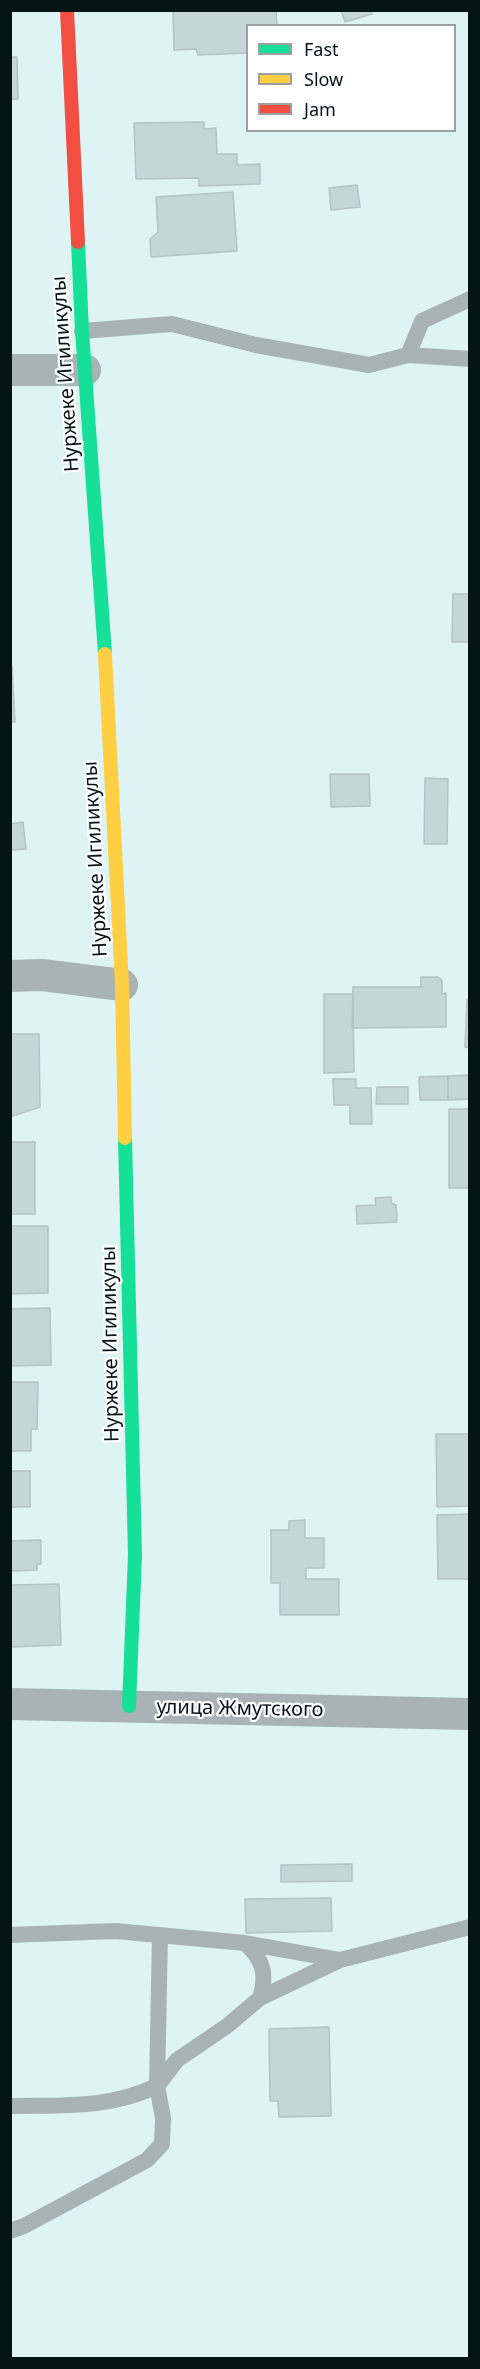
<!DOCTYPE html>
<meta charset="utf-8">
<style>
body{margin:0}
#map{position:relative;width:480px;height:2369px;overflow:hidden;background:#def4f4;font-family:"Noto Sans",sans-serif}
canvas{display:block}
.frame{position:absolute;inset:0;border:12px solid #051414;pointer-events:none}
.legend{position:absolute;left:246px;top:24px;width:210px;height:108px;box-sizing:border-box;background:#fff;border:2px solid #9ba1a1;margin:0;padding:8px 10px;list-style:none;font-size:18px;color:#051414}
.legend li{display:flex;align-items:center;gap:12px;height:30px}
.legend b{width:30px;border:2px solid #9ba1a1}
</style>
<div id="map">
<canvas width="480" height="2369"></canvas>
<div class="frame"></div>
<ul class="legend">
<li><b style="height:8px;background:#16e098"></b>Fast</li>
<li><b style="height:8px;background:#ffcf43"></b>Slow</li>
<li><b style="height:8px;background:#f24e42"></b>Jam</li>
</ul>
</div>
<script>
const ctx = document.querySelector('canvas').getContext('2d');
ctx.lineJoin = 'round';
function paint(path, color) { ctx.fillStyle = color; ctx.fill(path, 'evenodd'); }
function strokePath(path, color, width, dash) { ctx.strokeStyle = color; ctx.lineWidth = width; ctx.lineCap = dash ? 'butt' : 'round'; ctx.setLineDash(dash || []); ctx.stroke(path); }
function label(font, color, halo, rows, align = 'center') {
  ctx.font = font + ' "Noto Sans",sans-serif'; ctx.lineWidth = 4.5; ctx.setLineDash([]); ctx.textBaseline = 'middle'; ctx.strokeStyle = halo; ctx.fillStyle = color; for (const [text, x, y, turn = 0] of rows) {
    ctx.save(); ctx.translate(x, y); ctx.rotate((+turn || 0) * Math.PI / 180); ctx.textAlign = isNaN(turn) ? turn : align; if (halo) ctx.strokeText(text, 0, 0); ctx.fillText(text, 0, 0); ctx.restore();
  }
}
const building = new Path2D(`
 M 173,10 L 276,10 L 277,26 L 248,26 L 248,53 L 198,55 L 196,49 L 174,50 Z
 M 341,10 L 371,10 L 372,14 L 345,22 Z
 M 10,57 L 17,57 L 18,99 L 10,99 Z
 M 204,122 L 204,129 L 216,128 L 217,154 L 237,154 L 237,165 L 260,164 L 260,184 L 199,186 L 199,178 L 136,179 L 134,123 Z
 M 357,185 L 360,207 L 331,210 L 329,188 Z
 M 233,192 L 237,251 L 151,257 L 150,239 L 158,232 L 156,197 Z
 M 453,594 L 470,594 L 470,642 L 452,642 Z
 M 10,666 L 12,666 L 15,722 L 10,722 Z
 M 330,774 L 369,774 L 370,806 L 331,807 Z
 M 425,778 L 448,779 L 447,844 L 424,844 Z
 M 23,822 L 26,849 L 10,850 L 10,824 Z
 M 421,977 L 438,977 L 442,980 L 442,994 L 446,993 L 446,1027 L 352,1028 L 353,987 L 421,987 Z
 M 324,994 L 353,994 L 354,1072 L 324,1073 Z
 M 467,1000 L 470,1000 L 470,1048 L 465,1047 Z
 M 10,1034 L 39,1034 L 40,1107 L 10,1117 Z
 M 470,1075 L 470,1099 L 448,1100 L 448,1076 Z
 M 448,1076 L 448,1100 L 420,1100 L 419,1077 Z
 M 333,1079 L 356,1079 L 356,1088 L 371,1088 L 372,1124 L 350,1124 L 350,1105 L 334,1105 Z
 M 377,1087 L 408,1087 L 408,1104 L 376,1104 Z
 M 449,1109 L 470,1109 L 470,1188 L 449,1188 Z
 M 10,1142 L 35,1142 L 35,1214 L 10,1214 Z
 M 391,1197 L 391,1203 L 396,1205 L 397,1222 L 357,1224 L 356,1206 L 376,1205 L 375,1198 Z
 M 10,1226 L 48,1226 L 48,1293 L 10,1294 Z
 M 50,1308 L 51,1365 L 10,1366 L 10,1309 Z
 M 10,1382 L 38,1382 L 37,1429 L 31,1429 L 31,1451 L 10,1451 Z
 M 436,1434 L 470,1434 L 470,1506 L 437,1507 Z
 M 10,1471 L 30,1471 L 30,1507 L 10,1507 Z
 M 470,1514 L 470,1579 L 438,1579 L 437,1515 Z
 M 305,1520 L 305,1538 L 324,1538 L 324,1568 L 306,1568 L 306,1579 L 339,1579 L 339,1615 L 280,1615 L 280,1583 L 271,1583 L 271,1530 L 289,1530 L 289,1521 Z
 M 41,1540 L 41,1564 L 37,1564 L 37,1570 L 10,1571 L 10,1541 Z
 M 59,1584 L 61,1645 L 10,1647 L 10,1585 Z
 M 352,1864 L 352,1881 L 281,1882 L 281,1865 Z
 M 331,1898 L 332,1931 L 246,1933 L 245,1899 Z
 M 329,2027 L 331,2116 L 279,2117 L 278,2101 L 270,2101 L 269,2029 Z`);
const lane = new Path2D(`
 M 82,331 L 172,324 L 256,345 L 369,365 L 408,355 L 422,321 L 470,299
 M 408,355 L 470,359
 M 10,1935 L 115,1931 L 245,1943 L 340,1960
 M 245,1943 C 264,1960 267,1975 260,1998
 M 10,2106 C 62,2105 109,2109 157,2086 L 160,1936
 M 10,2231 L 24,2226 L 147,2160 L 162,2144 L 163,2118 L 157,2086 L 177,2060 L 227,2026 L 260,1998 L 340,1960 L 470,1927`);
const street = new Path2D(`
 M 10,370 L 85,370
 M 10,976 L 42,975 L 122,985
 M 10,1704 L 470,1714`);
const fast = new Path2D(`
 M 78,242 L 82,331 L 105,654
 M 125,1138 L 135,1555 L 129,1706`);
const slow = new Path2D(`
 M 105,654 L 122,985 L 125,1138`);
const jam = new Path2D(`
 M 67,10 L 78,242`);
const streetNames = [
 ["Нуржеке Игиликулы",66,374,-94],
 ["Нуржеке Игиликулы",96,859,-93],
 ["Нуржеке Игиликулы",111,1344,-91],
 ["улица Жмутского",240,1709,1]
];
paint(building, '#c4d6d5');
strokePath(building, '#b3c4c4', 1.5);
strokePath(lane, '#a9b3b3', 16);
strokePath(street, '#a9b3b3', 32);
strokePath(fast, '#16e098', 14);
strokePath(slow, '#ffcf43', 14);
strokePath(jam, '#f24e42', 14);
label('20px', '#051414', '#fff', streetNames);
</script>
